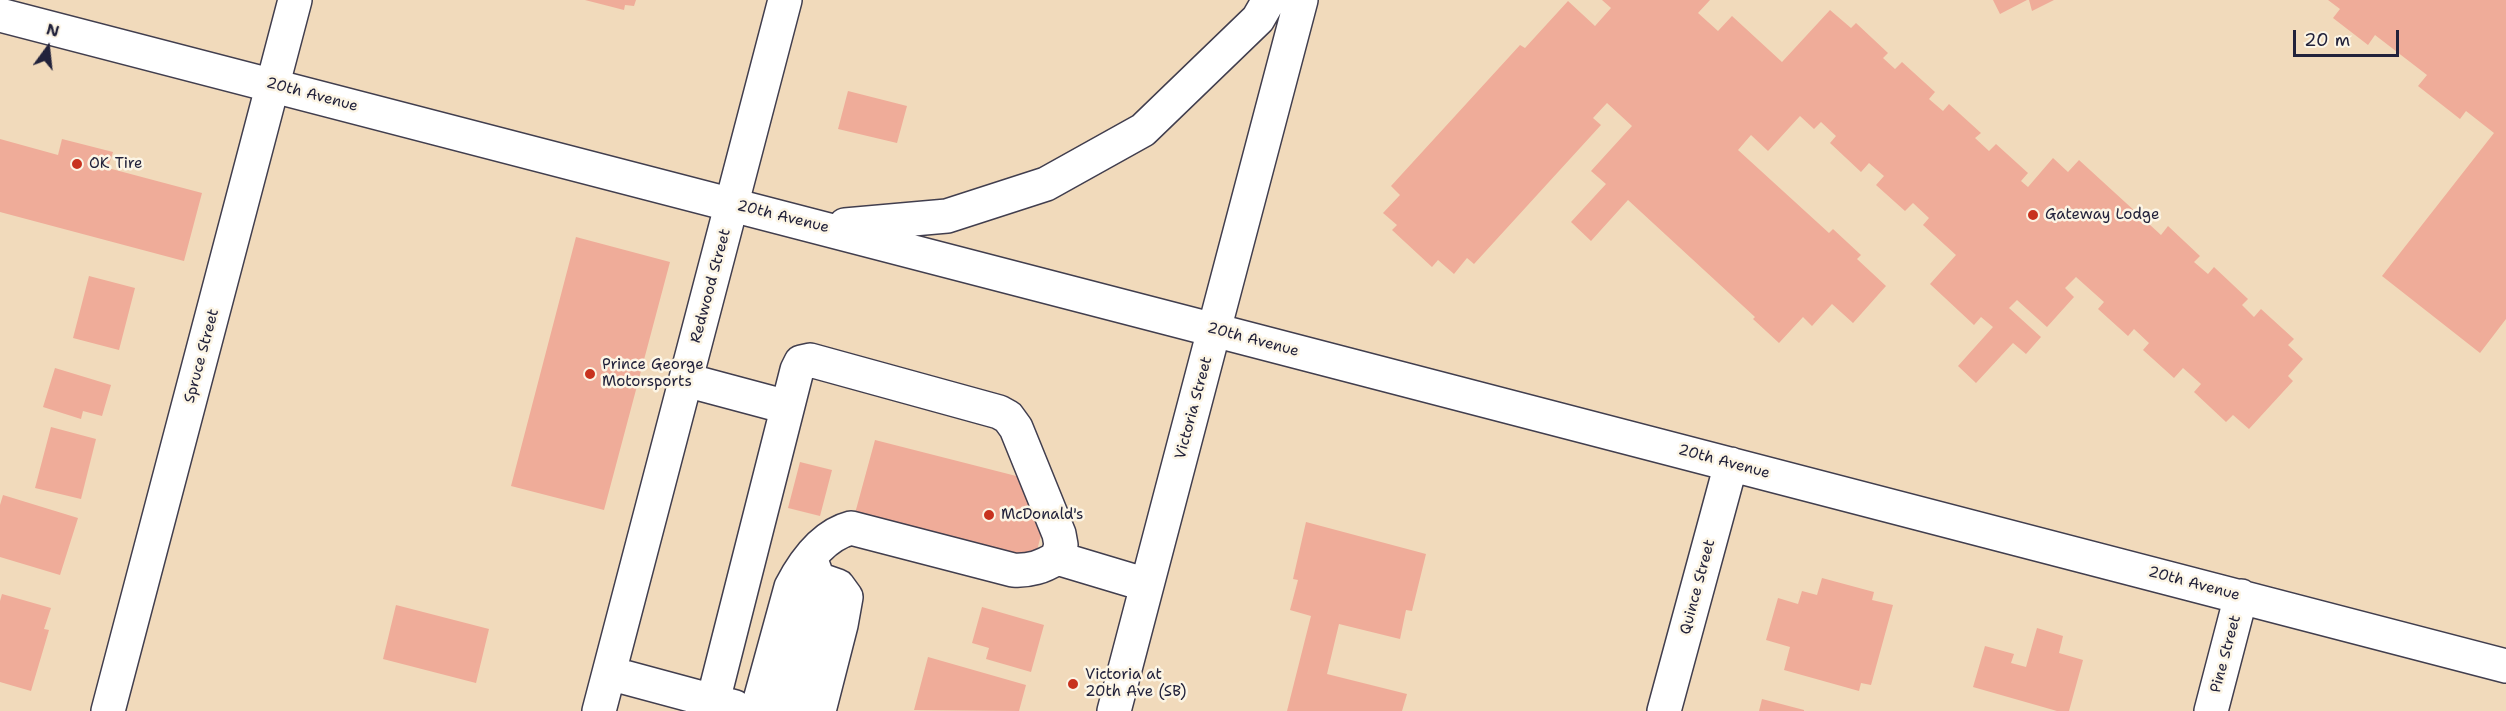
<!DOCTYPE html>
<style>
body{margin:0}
#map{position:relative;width:2506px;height:711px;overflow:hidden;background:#f1dabb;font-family:"Shantell Sans",sans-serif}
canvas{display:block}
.north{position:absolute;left:18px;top:18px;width:60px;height:60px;-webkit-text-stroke:4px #fcf5e5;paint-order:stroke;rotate:15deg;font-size:16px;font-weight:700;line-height:24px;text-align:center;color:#22223b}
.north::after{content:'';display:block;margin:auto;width:21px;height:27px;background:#22223b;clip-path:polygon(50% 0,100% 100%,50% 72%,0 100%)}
.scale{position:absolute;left:2293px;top:30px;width:106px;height:27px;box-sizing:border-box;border:3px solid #22223b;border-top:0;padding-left:8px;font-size:18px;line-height:21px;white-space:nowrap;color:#22223b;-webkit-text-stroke:4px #fcf5e5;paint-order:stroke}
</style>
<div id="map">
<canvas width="2506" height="711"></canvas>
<div class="north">N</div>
<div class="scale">20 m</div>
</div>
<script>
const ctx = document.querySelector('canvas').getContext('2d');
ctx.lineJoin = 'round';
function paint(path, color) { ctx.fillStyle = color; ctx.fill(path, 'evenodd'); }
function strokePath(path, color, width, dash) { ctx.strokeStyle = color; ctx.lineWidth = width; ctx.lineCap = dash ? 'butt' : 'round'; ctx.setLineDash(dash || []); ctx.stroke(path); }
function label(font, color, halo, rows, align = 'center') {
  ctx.font = font + ' "Shantell Sans",sans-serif'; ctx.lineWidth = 5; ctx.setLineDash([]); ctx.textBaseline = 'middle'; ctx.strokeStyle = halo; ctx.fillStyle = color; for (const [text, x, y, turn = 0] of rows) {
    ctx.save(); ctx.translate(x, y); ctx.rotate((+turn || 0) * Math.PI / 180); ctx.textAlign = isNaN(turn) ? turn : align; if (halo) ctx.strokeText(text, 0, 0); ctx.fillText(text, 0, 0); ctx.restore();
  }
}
const building = new Path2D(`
 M 585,0 L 636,0 L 634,6 L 625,5 L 624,10 Z
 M 1602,0 L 1710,0 L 1698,13 L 1718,31 L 1732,16 L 1782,62 L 1830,10 L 1851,28 L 1856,23 L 1888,53 L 1883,58 L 1895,69 L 1902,62 L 1935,92 L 1929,99 L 1943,111 L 1949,104 L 1981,133 L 1975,138 L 1989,151 L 1996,144 L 2028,173 L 2021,181 L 2028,187 L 2053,158 L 2068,172 L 2079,160 L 2161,235 L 2168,226 L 2200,256 L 2194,262 L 2208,274 L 2214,267 L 2248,299 L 2242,305 L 2254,317 L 2261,309 L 2294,339 L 2288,345 L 2303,359 L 2288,376 L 2293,381 L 2249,429 L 2233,415 L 2226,422 L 2194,392 L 2201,384 L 2183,368 L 2174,378 L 2143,350 L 2149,343 L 2134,329 L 2128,336 L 2098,309 L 2104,302 L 2076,277 L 2065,288 L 2074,297 L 2047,327 L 2017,300 L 2009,308 L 2041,337 L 2026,354 L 2013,343 L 1976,383 L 1958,366 L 1993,327 L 1981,317 L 1974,325 L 1930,284 L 1956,255 L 1923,225 L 1929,218 L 1913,203 L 1905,211 L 1876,185 L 1884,176 L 1869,163 L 1861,172 L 1830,143 L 1836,136 L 1821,122 L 1814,129 L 1800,116 L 1768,151 L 1751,135 L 1738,150 L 1829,233 L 1833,229 L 1861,255 L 1857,259 L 1886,286 L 1853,323 L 1832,304 L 1812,326 L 1803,317 L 1779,343 L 1753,319 L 1755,317 L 1628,200 L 1591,241 L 1571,222 L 1606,184 L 1591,171 L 1632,126 L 1607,103 L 1593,118 L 1601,125 L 1474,264 L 1467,258 L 1454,274 L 1438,260 L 1432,267 L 1392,230 L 1397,225 L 1383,213 L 1400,195 L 1391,186 L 1520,45 L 1525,48 L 1568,1 L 1595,26 L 1611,8 Z
 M 1993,0 L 2027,0 L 2000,14 Z
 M 2029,0 L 2054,0 L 2032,11 Z
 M 2328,0 L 2506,0 L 2506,319 L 2480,353 L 2382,276 L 2494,133 L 2466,111 L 2460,119 L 2418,86 L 2427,75 L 2375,35 L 2368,45 L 2333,18 L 2340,9 Z
 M 848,91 L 907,106 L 897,143 L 838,129 Z
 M 0,139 L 58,155 L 62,139 L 113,152 L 108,168 L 202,193 L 184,261 L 0,212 Z
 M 576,237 L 670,262 L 604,510 L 511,486 Z
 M 89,276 L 135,288 L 119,350 L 73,338 Z
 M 55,368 L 111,385 L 102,416 L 83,411 L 81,419 L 43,407 Z
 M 51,427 L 96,439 L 81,499 L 35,488 Z
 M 875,440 L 1028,479 L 1046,516 L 1035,558 L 1016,560 L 854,517 Z
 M 800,462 L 832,470 L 820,516 L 788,508 Z
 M 3,495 L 78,518 L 60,575 L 0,557 L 0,505 Z
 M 1306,522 L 1426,554 L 1412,611 L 1406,610 L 1400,639 L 1339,624 L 1327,674 L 1407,694 L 1402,711 L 1287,711 L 1311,616 L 1290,610 L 1298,580 L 1293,579 Z
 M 1822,578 L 1874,592 L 1872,600 L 1893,605 L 1871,685 L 1861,683 L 1859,691 L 1784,670 L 1790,647 L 1766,640 L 1778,598 L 1798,604 L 1802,591 L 1817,595 Z
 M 2,594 L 51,608 L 44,629 L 49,630 L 31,691 L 0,682 L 0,601 Z
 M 396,605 L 489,629 L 476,683 L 383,659 Z
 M 982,607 L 1044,625 L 1031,672 L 986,659 L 989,648 L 972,643 Z
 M 2037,628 L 2063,636 L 2059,653 L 2083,660 L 2069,711 L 2057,711 L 1973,687 L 1985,646 L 2014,654 L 2011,663 L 2026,667 Z
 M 928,657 L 1026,685 L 1019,711 L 914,710 Z
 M 1762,699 L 1804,710 L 1804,711 L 1759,711 Z`);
const minor = new Path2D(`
 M 686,380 L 787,407
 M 818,579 L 838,586 L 846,597 L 841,625 L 819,711
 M 609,673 L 735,707
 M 713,701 L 797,370 L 801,362 L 810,360 L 999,412 L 1008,417 L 1016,428 L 1059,534 L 1061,545 L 1057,558
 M 108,711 L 295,0
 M 599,711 L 785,0
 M 757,711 L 791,587 C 804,562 824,535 851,528 L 1013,570 C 1030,571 1042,567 1057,558 L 1147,585
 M 786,711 L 816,594 L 818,579 L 811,560
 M 1114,711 L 1214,330 L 2506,666
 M 1664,711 L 1731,464
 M 2211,711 L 2241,596`);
const highway = new Path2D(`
 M 0,15 L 1214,330 L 1301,0
 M 845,225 L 947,216 L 1046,184 L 1143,130 L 1258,19 L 1269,0`);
const markers = [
 [77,164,6,"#c8321e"],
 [2033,215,6,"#c8321e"],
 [590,374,6,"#c8321e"],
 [989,515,6,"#c8321e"],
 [1073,684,6,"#c8321e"]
];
const streetNames = [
 ["20th Avenue",312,95,15],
 ["20th Avenue",783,217,14],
 ["Redwood Street",711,286,-75],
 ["20th Avenue",1253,340,15],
 ["Spruce Street",202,356,-75],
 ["Victoria Street",1194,408,-75],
 ["20th Avenue",1724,462,15],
 ["20th Avenue",2194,584,15],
 ["Quince Street",1698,587,-75],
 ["Pine Street",2226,654,-75]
];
const poiNames = [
 ["OK Tire",89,164],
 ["Gateway Lodge",2045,215],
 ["Prince George",602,365],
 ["Motorsports",602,382],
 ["McDonald's",1001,515],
 ["Victoria at",1085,675],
 ["20th Ave (SB)",1085,692]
];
paint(building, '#efac99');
strokePath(minor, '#413e4e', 36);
strokePath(highway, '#413e4e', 36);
strokePath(minor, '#fff', 33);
strokePath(highway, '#fff', 33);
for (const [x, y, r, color] of markers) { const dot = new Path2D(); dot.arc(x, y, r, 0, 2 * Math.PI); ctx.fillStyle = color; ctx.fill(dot); strokePath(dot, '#fcf5e5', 2); }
label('15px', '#22223b', '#fcf5e5', streetNames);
label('15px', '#22223b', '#fcf5e5', poiNames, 'left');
</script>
